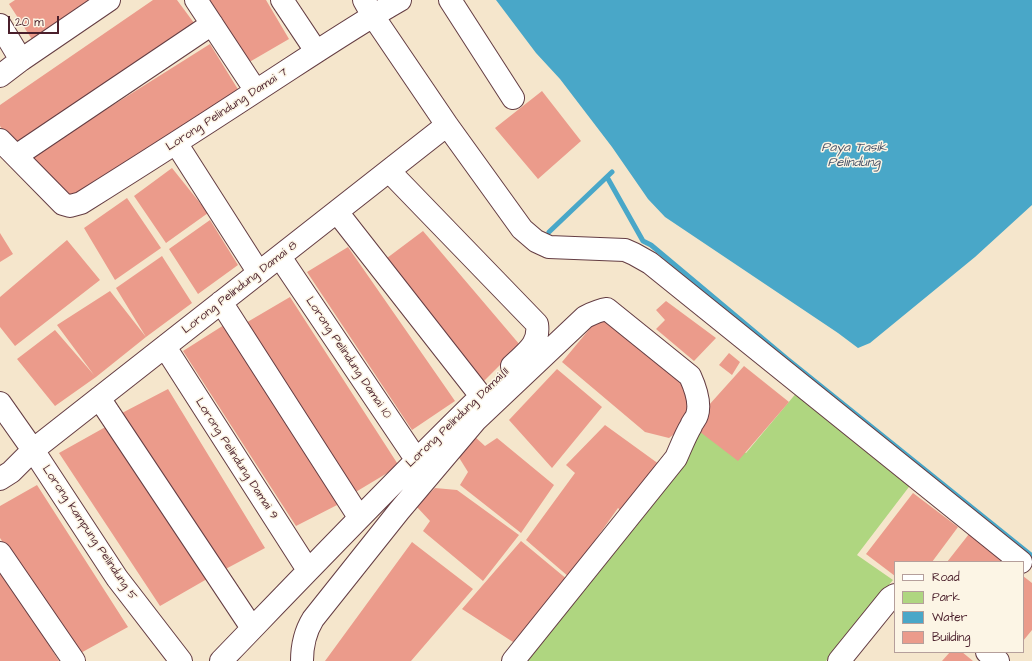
<!DOCTYPE html>
<style>
body{margin:0}
#map{position:relative;width:1032px;height:661px;overflow:hidden;background:#f5e6cc;font-family:"Architects Daughter",sans-serif}
canvas{display:block}
.legend{position:absolute;left:894px;top:561px;width:130px;height:92px;box-sizing:border-box;background:#fcf5e5;border:1px solid #b59f9b;margin:0;padding:5px 7px;list-style:none;font-size:12px;color:#4a1f2b}
.legend li{display:flex;align-items:center;gap:8px;height:20px}
.legend b{width:20px;border:1px solid #b59f9b}
.scale{position:absolute;left:8px;top:16px;width:51px;height:18px;box-sizing:border-box;border:2px solid #4a1f2b;border-top:0;padding-left:5px;font-size:12px;line-height:14px;white-space:nowrap;color:#4a1f2b;-webkit-text-stroke:3px #fcf5e5;paint-order:stroke}
</style>
<div id="map">
<canvas width="1032" height="661"></canvas>
<ul class="legend">
<li><b style="height:5px;background:#fff"></b>Road</li>
<li><b style="height:11px;background:#afd680"></b>Park</li>
<li><b style="height:11px;background:#49a7c8"></b>Water</li>
<li><b style="height:11px;background:#eb9b8b"></b>Building</li>
</ul>
<div class="scale">20 m</div>
</div>
<script>
const ctx = document.querySelector('canvas').getContext('2d');
ctx.lineJoin = 'round';
function paint(path, color) { ctx.fillStyle = color; ctx.fill(path, 'evenodd'); }
function strokePath(path, color, width, dash) { ctx.strokeStyle = color; ctx.lineWidth = width; ctx.lineCap = dash ? 'butt' : 'round'; ctx.setLineDash(dash || []); ctx.stroke(path); }
function label(font, color, halo, rows, align = 'center') {
  ctx.font = font + ' "Architects Daughter",sans-serif'; ctx.lineWidth = 3; ctx.setLineDash([]); ctx.textBaseline = 'middle'; ctx.strokeStyle = halo; ctx.fillStyle = color; for (const [text, x, y, turn = 0] of rows) {
    ctx.save(); ctx.translate(x, y); ctx.rotate((+turn || 0) * Math.PI / 180); ctx.textAlign = isNaN(turn) ? turn : align; if (halo) ctx.strokeText(text, 0, 0); ctx.fillText(text, 0, 0); ctx.restore();
  }
}
const green = new Path2D(`
 M 798,391 L 915,479 L 857,555 L 893,580 L 826,661 L 513,661 L 706,425 L 746,453 Z`);
const water = new Path2D(`
 M 496,0 L 1032,0 L 1032,205 L 975,257 L 870,343 L 858,348 L 838,333 L 665,217 L 648,199 L 612,147 L 560,79 L 536,53 Z`);
const stream = new Path2D(`
 M 607,177 L 643,241 L 651,245 L 787,359 L 1032,556
 M 549,232 L 612,172`);
const building = new Path2D(`
 M 15,0 L 91,0 L 33,41 L 9,4 Z
 M 153,0 L 177,0 L 197,27 L 16,149 L 0,126 L 0,105 Z
 M 205,0 L 266,0 L 289,39 L 246,64 Z
 M 210,44 L 239,91 L 69,199 L 29,158 Z
 M 542,91 L 581,141 L 538,179 L 495,128 Z
 M 172,168 L 208,213 L 166,243 L 134,196 Z
 M 127,198 L 161,248 L 115,280 L 84,228 Z
 M 210,220 L 238,265 L 198,294 L 169,249 Z
 M 423,231 L 520,345 L 480,385 L 387,258 Z
 M 0,233 L 13,254 L 0,262 Z
 M 67,240 L 100,280 L 15,346 L 0,327 L 0,297 Z
 M 348,247 L 455,401 L 412,430 L 307,272 Z
 M 162,256 L 192,303 L 146,337 L 116,288 Z
 M 110,291 L 146,337 L 96,377 L 55,406 L 17,359 L 55,330 L 94,375 L 57,325 Z
 M 290,297 L 399,466 L 349,496 L 244,324 Z
 M 666,301 L 716,338 L 694,361 L 656,329 L 665,320 L 656,310 Z
 M 602,314 L 683,382 L 696,417 L 669,438 L 645,432 L 562,362 Z
 M 224,325 L 341,503 L 296,526 L 183,351 Z
 M 729,353 L 740,362 L 732,375 L 719,365 Z
 M 744,366 L 789,402 L 738,461 L 691,425 Z
 M 557,369 L 602,407 L 552,468 L 509,420 Z
 M 168,389 L 265,548 L 220,572 L 122,413 Z
 M 109,425 L 207,579 L 160,606 L 59,453 Z
 M 605,425 L 663,467 L 625,514 L 618,508 L 569,577 L 526,540 L 575,473 L 566,465 Z
 M 474,436 L 485,446 L 497,438 L 554,485 L 521,533 L 460,485 L 468,472 L 458,456 Z
 M 37,485 L 128,627 L 77,655 L 0,538 L 0,506 Z
 M 435,488 L 457,490 L 519,535 L 483,581 L 423,531 L 430,521 L 416,506 Z
 M 913,493 L 958,527 L 932,562 L 895,562 L 895,576 L 866,554 Z
 M 969,534 L 1005,562 L 947,562 Z
 M 521,541 L 568,580 L 513,642 L 462,609 Z
 M 412,542 L 473,589 L 411,661 L 325,661 Z
 M 0,567 L 59,661 L 0,661 Z
 M 1023,576 L 1032,583 L 1032,630 L 1023,641 Z
 M 950,652 L 962,652 L 973,661 L 942,661 Z`);
const minor = new Path2D(`
 M 196,0 L 256,91
 M 282,0 L 316,51
 M 364,0 L 373,16 L 447,125 L 522,229 L 536,241 L 549,247 L 625,250 L 634,254 L 650,263 L 1021,562
 M 450,0 L 513,98
 M 0,25 L 21,60
 M 0,76 L 21,60 L 109,0
 M 0,140 L 63,204 L 70,206 L 81,203 C 140,166 198,129 256,91 C 304,60 351,28 400,0
 M 176,143 L 259,273
 M 16,156 L 212,24
 M 389,171 L 537,324 C 540,345 525,353 512,366
 M 337,212 L 481,396
 M 280,257 L 416,459
 M 221,302 L 359,517
 M 165,347 L 308,570
 M 99,398 L 252,628
 M 0,403 L 33,450 L 117,578 L 181,661
 M 0,479 L 11,472 L 33,450 L 447,125
 M 0,553 L 74,661
 M 987,652 L 998,661
 M 221,661 C 305,574 389,486 476,401
 M 302,661 C 302,646 305,632 313,619 L 399,511 L 476,420 L 585,317 C 593,313 599,310 607,309 L 690,376 C 695,387 701,403 697,415 C 696,419 692,422 691,426 C 685,436 681,447 676,458 L 513,661
 M 839,661 L 890,598 L 895,595`);
const streetNames = [
 ["Lorong Pelindung Damai 7",227,110,-33],
 ["Lorong Pelindung Damai 8",240,288,-38],
 ["Lorong Pelindung Damai 10",348,358,56],
 ["Lorong Pelindung Damai 11",458,418,-44],
 ["Lorong Pelindung Damai 9",236,459,57],
 ["Lorong kampung Pelindung 5",89,533,56]
];
const waterNames = [
 ["Paya Tasik",854,148],
 ["Pelindung",854,163]
];
paint(green, '#afd680');
paint(water, '#49a7c8');
strokePath(stream, '#49a7c8', 5);
paint(building, '#eb9b8b');
strokePath(minor, '#643d43', 24);
strokePath(minor, '#fff', 22);
label('12px', '#4a1f2b', '#fcf5e5', streetNames);
label('italic 13px', '#4a556a', '#fcf5e5', waterNames);
</script>
